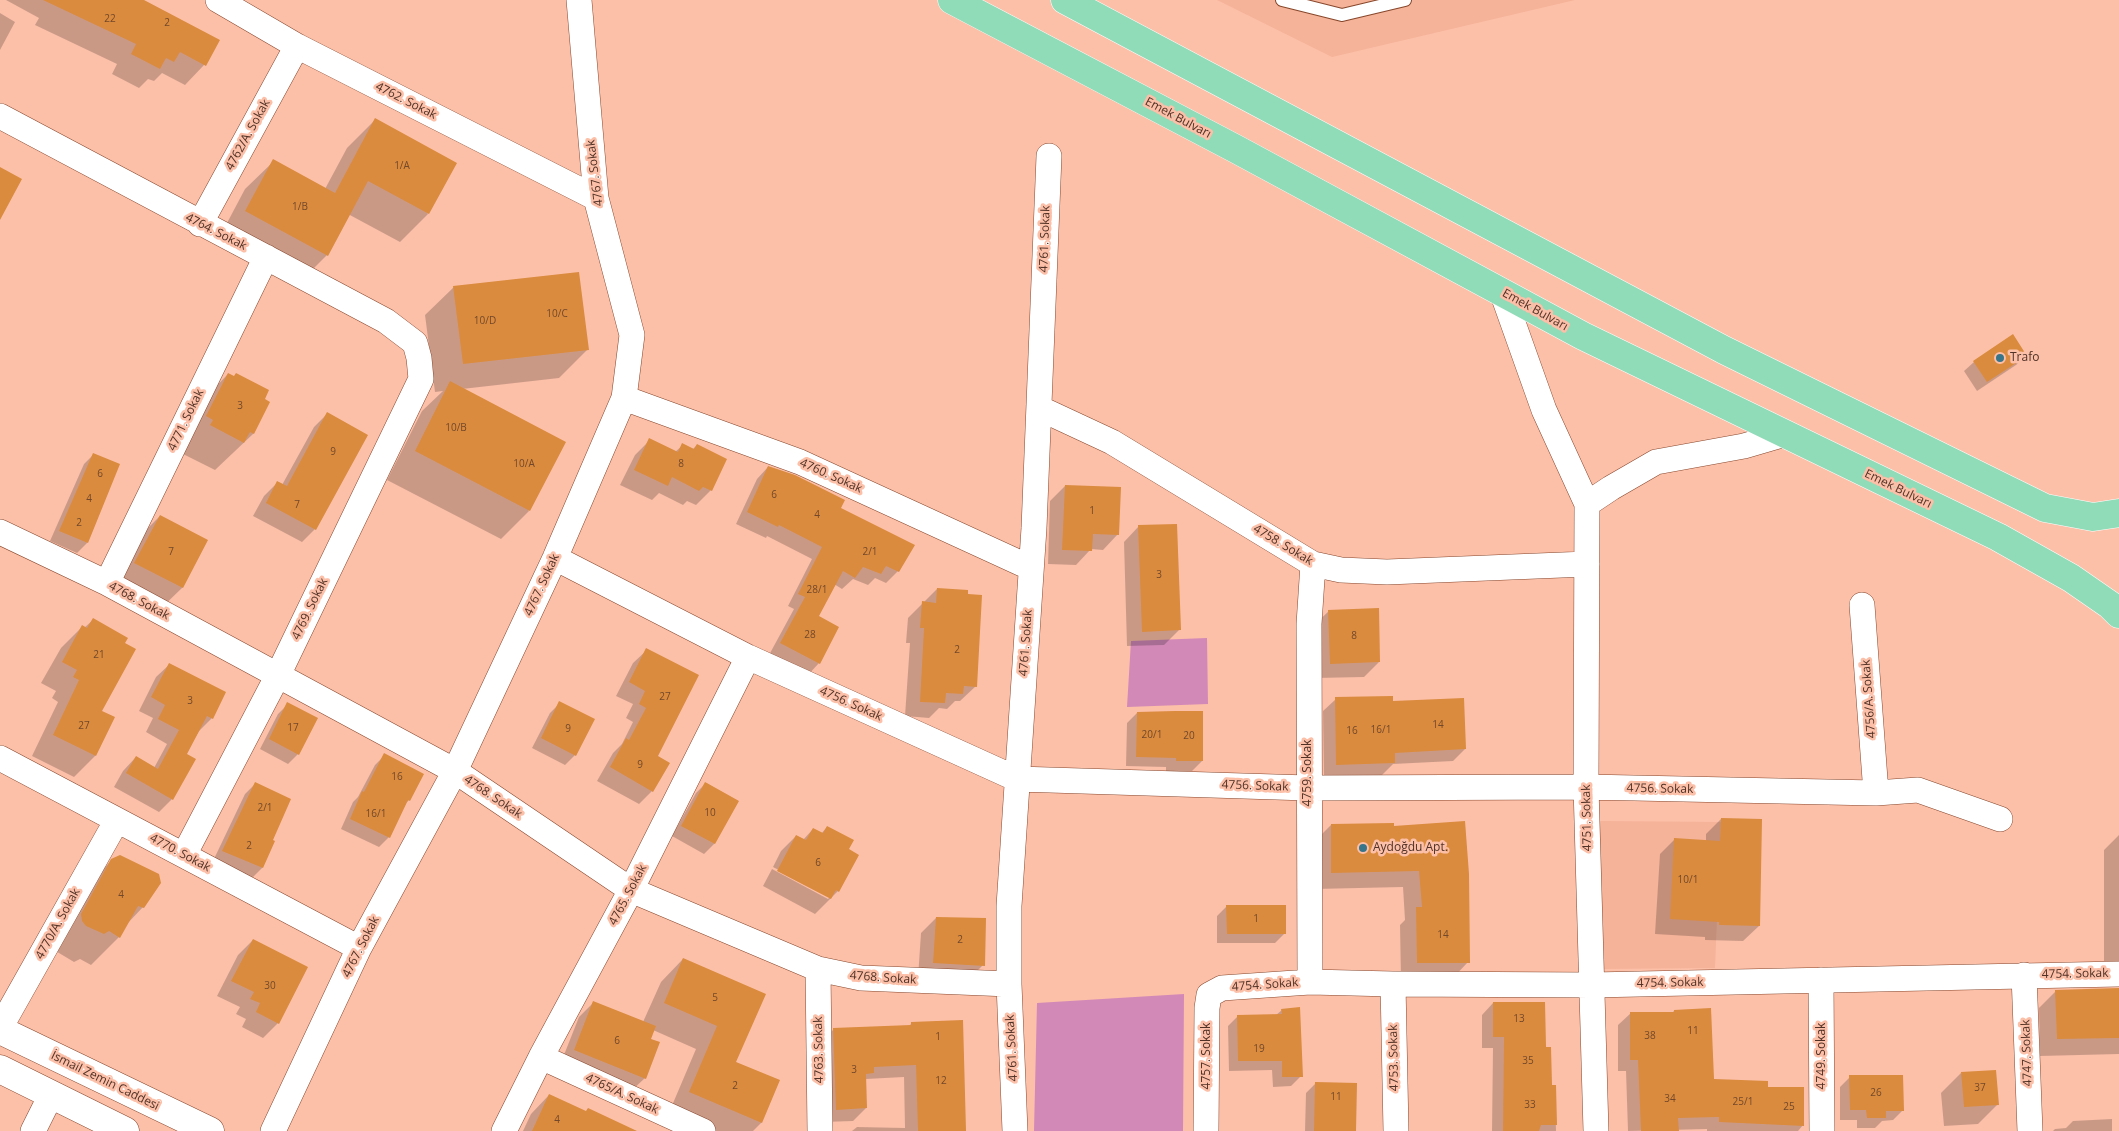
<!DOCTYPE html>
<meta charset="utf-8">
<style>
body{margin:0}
canvas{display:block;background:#fcbfa8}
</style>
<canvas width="2119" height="1131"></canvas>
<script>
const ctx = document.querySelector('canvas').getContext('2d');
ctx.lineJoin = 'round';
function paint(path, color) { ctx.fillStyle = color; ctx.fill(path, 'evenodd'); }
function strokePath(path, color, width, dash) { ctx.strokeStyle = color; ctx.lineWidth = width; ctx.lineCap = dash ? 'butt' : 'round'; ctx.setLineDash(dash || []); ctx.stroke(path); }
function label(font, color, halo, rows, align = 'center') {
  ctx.font = font + ' "Open Sans",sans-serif'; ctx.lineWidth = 5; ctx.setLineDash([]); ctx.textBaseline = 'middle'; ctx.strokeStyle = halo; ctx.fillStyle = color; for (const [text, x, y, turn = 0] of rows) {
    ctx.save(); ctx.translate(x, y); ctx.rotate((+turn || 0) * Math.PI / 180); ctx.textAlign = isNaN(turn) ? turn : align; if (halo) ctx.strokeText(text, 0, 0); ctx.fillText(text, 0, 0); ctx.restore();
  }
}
const built = new Path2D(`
 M 1217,0 L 1575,0 L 1332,57 Z
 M 1599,821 L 1721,822 L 1715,968 L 1598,969 Z`);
const green = new Path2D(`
 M 1207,638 L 1208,704 L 1127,707 L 1131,641 Z
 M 1184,994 L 1183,1131 L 1034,1131 L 1037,1003 Z`);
const shadow = new Path2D(`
 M 6,0 L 141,0 L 218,40 L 204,65 L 185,85 L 162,73 L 154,81 L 148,79 L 139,88 L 112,74 L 117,64 L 35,25 L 39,18 Z
 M 0,13 L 15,22 L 0,50 Z
 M 375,120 L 428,214 L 400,242 L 348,214 L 327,255 L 298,284 L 218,240 L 245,189 L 274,161 L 325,189 L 347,148 Z
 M 454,287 L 588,349 L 559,378 L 462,389 L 529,511 L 501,539 L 387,480 L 422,411 L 443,391 L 435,392 L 425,315 Z
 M 2026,356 L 2016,365 L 1977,391 L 1964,371 L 1974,362 Z
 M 228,374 L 268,402 L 253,434 L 215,470 L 183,454 L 200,403 Z
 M 327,414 L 315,529 L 302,542 L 253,516 L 264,496 L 277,483 L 282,485 L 314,427 Z
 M 650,440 L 675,452 L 683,445 L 693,449 L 697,445 L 711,490 L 696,505 L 687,501 L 683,505 L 659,493 L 652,500 L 620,485 L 635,455 Z
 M 94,454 L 87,543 L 77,553 L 50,541 L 84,464 Z
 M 768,467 L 840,508 L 898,571 L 886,583 L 875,578 L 868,585 L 853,579 L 842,589 L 834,584 L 818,617 L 819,663 L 808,675 L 769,655 L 794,609 L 788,606 L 812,559 L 767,536 L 766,538 L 736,524 L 757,479 Z
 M 1065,486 L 1118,534 L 1103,550 L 1091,549 L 1076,565 L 1048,564 L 1050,501 Z
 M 160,516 L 207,541 L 182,588 L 153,616 L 107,592 L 131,545 Z
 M 1139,526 L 1179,630 L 1164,645 L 1127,646 L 1124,542 Z
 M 937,589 L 976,686 L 960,701 L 955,701 L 947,709 L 939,708 L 929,718 L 905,716 L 910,643 L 906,643 L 908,618 Z
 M 1329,611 L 1379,662 L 1364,677 L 1315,678 L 1313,626 Z
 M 93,620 L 100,711 L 113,718 L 95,756 L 74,777 L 32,756 L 58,702 L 52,698 L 56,691 L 41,683 L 61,648 L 82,627 L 84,628 Z
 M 647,650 L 656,757 L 652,791 L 639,804 L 597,781 L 613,753 L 622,744 L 633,722 L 626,718 L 633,704 L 616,696 L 633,663 Z
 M 170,664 L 212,718 L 199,731 L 185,754 L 172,799 L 159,812 L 114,787 L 123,771 L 136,757 L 154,768 L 167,744 L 146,732 L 153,718 L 139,711 L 156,677 Z
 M 1336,699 L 1392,702 L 1465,749 L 1453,761 L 1393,764 L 1382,775 L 1324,777 L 1323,711 Z
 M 560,703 L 575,755 L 565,765 L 532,748 L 550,713 Z
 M 288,704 L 298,754 L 288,764 L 260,749 L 278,714 Z
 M 1137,713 L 1202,761 L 1192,771 L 1166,771 L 1166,767 L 1126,766 L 1127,723 Z
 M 385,755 L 409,800 L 404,805 L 389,837 L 379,847 L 341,829 L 353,802 L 358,797 L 375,765 Z
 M 706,783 L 738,801 L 714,844 L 704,854 L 672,836 L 696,793 Z
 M 255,784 L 271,841 L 273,841 L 262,868 L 252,878 L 213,861 L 245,794 Z
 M 1721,819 L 1759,926 L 1743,941 L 1705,940 L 1705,937 L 1655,934 L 1660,854 L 1675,839 L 1706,841 L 1706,834 Z
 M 1464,822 L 1468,962 L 1452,979 L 1401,980 L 1400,925 L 1405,920 L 1403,887 L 1315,889 L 1314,842 L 1331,825 L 1393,827 Z
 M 827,827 L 847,850 L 838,891 L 815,914 L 763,886 L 772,869 L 828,899 L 830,897 L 773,867 L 781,851 L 796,836 L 803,840 L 813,829 L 821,834 Z
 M 2119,835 L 2119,961 L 2104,961 L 2104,850 Z
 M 112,860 L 143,907 L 126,925 L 119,937 L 91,965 L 80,959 L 74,962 L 54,950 L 83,889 Z
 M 1227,906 L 1285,933 L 1275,943 L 1217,943 L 1217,916 Z
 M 936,918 L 983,965 L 968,980 L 918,978 L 921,933 Z
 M 253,940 L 278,1023 L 263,1038 L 242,1027 L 246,1019 L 236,1014 L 240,1007 L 217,996 L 238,955 Z
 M 683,959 L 764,995 L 735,1062 L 779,1081 L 761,1123 L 753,1131 L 705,1131 L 668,1115 L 696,1049 L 653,1030 L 649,1040 L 645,1078 L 629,1093 L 560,1065 L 579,1017 L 594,1002 L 643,1022 L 661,982 Z
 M 2119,990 L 2119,1054 L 2040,1056 L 2039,1008 L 2056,991 Z
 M 1493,1003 L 1544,1048 L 1551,1086 L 1555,1086 L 1556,1131 L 1492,1131 L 1493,1048 L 1482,1048 L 1482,1015 Z
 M 1282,1010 L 1301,1076 L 1291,1086 L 1273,1087 L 1272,1070 L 1229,1071 L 1228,1026 L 1238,1016 L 1276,1015 Z
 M 1674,1011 L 1713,1080 L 1767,1089 L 1803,1125 L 1798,1131 L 1707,1131 L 1707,1129 L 1628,1131 L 1626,1071 L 1618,1071 L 1618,1025 L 1631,1013 L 1672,1013 Z
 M 911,1024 L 965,1131 L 852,1131 L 857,1127 L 905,1128 L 904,1077 L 866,1079 L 865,1081 L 866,1108 L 853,1121 L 823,1122 L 821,1042 L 834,1029 L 909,1026 Z
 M 1961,1073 L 1998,1104 L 1978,1124 L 1944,1126 L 1941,1093 Z
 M 1850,1077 L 1903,1110 L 1893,1120 L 1882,1121 L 1875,1128 L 1857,1128 L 1857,1120 L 1840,1120 L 1840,1087 Z
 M 1316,1083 L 1355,1131 L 1305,1131 L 1306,1093 Z
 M 549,1095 L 616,1131 L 523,1131 L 531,1114 Z
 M 2112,1119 L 2112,1131 L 2053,1131 L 2055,1129 L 2066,1128 L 2073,1121 Z`);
const building = new Path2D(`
 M 43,0 L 144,0 L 220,40 L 206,66 L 180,52 L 174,62 L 166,58 L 160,69 L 131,54 L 136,44 Z
 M 375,118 L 457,163 L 429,214 L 368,181 L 328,256 L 245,211 L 273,159 L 335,193 Z
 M 0,167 L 22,179 L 0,220 Z
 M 579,272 L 589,350 L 463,364 L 453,286 Z
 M 2013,334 L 2027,356 L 1987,382 L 1973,361 Z
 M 228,373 L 234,376 L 236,373 L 269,390 L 265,399 L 270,402 L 254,434 L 250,432 L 244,443 L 210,425 L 213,420 L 206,416 Z
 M 450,381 L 566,442 L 530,511 L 415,451 Z
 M 327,412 L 368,435 L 316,530 L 266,503 L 277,481 L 287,486 Z
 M 649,438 L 678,452 L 682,443 L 694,449 L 697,444 L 727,459 L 712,491 L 703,487 L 699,491 L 672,477 L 668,486 L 634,470 Z
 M 93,453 L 120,464 L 88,543 L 59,531 Z
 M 768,466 L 795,475 L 845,500 L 841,508 L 915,545 L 899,572 L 886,566 L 881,574 L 863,567 L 855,578 L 843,571 L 819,616 L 839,627 L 820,664 L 780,643 L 805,597 L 798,594 L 822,547 L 779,525 L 778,527 L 747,512 Z
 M 1065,485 L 1121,487 L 1119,535 L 1093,534 L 1092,551 L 1062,550 Z
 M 160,515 L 208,540 L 183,588 L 134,563 Z
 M 1177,524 L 1181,630 L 1142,632 L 1138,525 Z
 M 937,588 L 968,590 L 968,594 L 982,595 L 977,687 L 964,686 L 963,694 L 946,693 L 945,703 L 920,702 L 924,628 L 920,628 L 922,601 L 936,603 Z
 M 1379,608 L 1380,662 L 1330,664 L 1328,610 Z
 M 93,618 L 128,638 L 125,643 L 136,649 L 102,711 L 115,717 L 96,756 L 53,735 L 79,680 L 73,677 L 77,670 L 62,662 L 82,625 L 87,628 Z
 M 646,648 L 699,675 L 658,756 L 670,763 L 653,792 L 610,767 L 626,738 L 629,740 L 646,708 L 639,704 L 645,691 L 629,682 Z
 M 169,663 L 226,692 L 213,719 L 207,716 L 187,754 L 196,759 L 173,800 L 126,773 L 136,756 L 158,769 L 179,730 L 158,719 L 165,705 L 151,697 Z
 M 1393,696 L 1393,701 L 1464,698 L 1466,749 L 1395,753 L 1395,763 L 1336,765 L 1335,697 Z
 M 559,701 L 595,719 L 576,756 L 541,738 Z
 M 287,702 L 318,718 L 299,755 L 269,739 Z
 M 1175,711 L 1203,711 L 1203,761 L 1176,761 L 1176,758 L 1136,757 L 1137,712 Z
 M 384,753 L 424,774 L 410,801 L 408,800 L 390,838 L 350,819 L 362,791 L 364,792 Z
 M 255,782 L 291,799 L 273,840 L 275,841 L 263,868 L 222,851 Z
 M 705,782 L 739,801 L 715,844 L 681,826 Z
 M 1721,818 L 1762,819 L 1760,926 L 1719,925 L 1719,922 L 1670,919 L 1674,838 L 1720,841 Z
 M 1465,821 L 1469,874 L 1470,963 L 1417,963 L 1416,907 L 1422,907 L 1419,871 L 1331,873 L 1331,824 L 1394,823 L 1394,826 Z
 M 827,826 L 854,840 L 849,849 L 859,855 L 839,892 L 836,890 L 831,899 L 777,871 L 796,835 L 806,840 L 813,828 L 823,833 Z
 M 120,855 L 159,874 L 161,883 L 144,908 L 138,906 L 120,938 L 109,931 L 104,934 L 86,926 L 82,921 L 81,914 L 111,859 Z
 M 1226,905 L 1286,905 L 1286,934 L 1227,934 Z
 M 936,917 L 986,918 L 985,966 L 933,963 Z
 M 253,939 L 308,967 L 279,1024 L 256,1012 L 260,1003 L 250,999 L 254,992 L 231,981 Z
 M 683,958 L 766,994 L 736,1062 L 780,1080 L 762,1123 L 689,1092 L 717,1026 L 664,1003 Z
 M 2119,988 L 2119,1038 L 2057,1039 L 2055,990 Z
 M 593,1001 L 656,1026 L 651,1039 L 660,1042 L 646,1079 L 574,1050 Z
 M 1493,1002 L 1545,1002 L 1546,1047 L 1551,1047 L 1552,1085 L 1556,1085 L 1557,1125 L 1541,1125 L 1539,1131 L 1503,1131 L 1504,1037 L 1493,1037 Z
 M 1300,1007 L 1303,1077 L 1282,1077 L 1282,1061 L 1238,1061 L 1237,1015 L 1282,1014 L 1281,1009 Z
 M 1711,1008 L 1714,1079 L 1768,1081 L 1768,1087 L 1804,1087 L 1804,1126 L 1719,1122 L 1719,1117 L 1678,1118 L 1679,1131 L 1641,1131 L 1638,1060 L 1630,1060 L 1630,1012 L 1674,1012 L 1674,1010 Z
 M 963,1020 L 966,1131 L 918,1131 L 916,1065 L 874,1067 L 874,1073 L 866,1074 L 867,1108 L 836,1110 L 833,1028 L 911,1025 L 911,1022 Z
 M 1996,1070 L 1999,1105 L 1964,1107 L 1961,1072 Z
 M 1849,1075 L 1903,1075 L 1904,1111 L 1886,1111 L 1886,1118 L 1867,1118 L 1866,1110 L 1850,1110 Z
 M 1315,1082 L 1357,1083 L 1356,1131 L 1314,1131 Z
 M 549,1094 L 586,1111 L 588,1108 L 637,1131 L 532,1131 Z`);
const service = new Path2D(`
 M 1282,0 L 1342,15 L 1405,0`);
const minor = new Path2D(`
 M 218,0 L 297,46 L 596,198
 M 0,116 L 386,321 L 415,343 L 419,358 L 421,379 L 278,675 L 184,855
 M 200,224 L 297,46
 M 1502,292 L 1544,410 L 1587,504 L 1611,488 L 1656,462 L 1744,446 L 1785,434
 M 624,398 L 800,462 L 1031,568
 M 1039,408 L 1112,442 L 1313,564 L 1341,570 L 1387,572 L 1587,564
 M 1587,504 L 1586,787 L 1596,1131
 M 0,532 L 107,583 L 455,771 L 631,890 L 818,969 L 861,978 L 1009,984
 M 555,558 L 748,657 L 1017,779 L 1308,788 L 1586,787 L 1876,793 L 1918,790 L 2000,819
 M 107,583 L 266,257
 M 1862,605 L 1876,793
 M 0,758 L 359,948
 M 818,969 L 820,1131
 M 2024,975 L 2030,1131
 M 1821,980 L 1822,1131
 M 1310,982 L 1309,624 L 1313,564
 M 1393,984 L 1396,1131
 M 0,1028 L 117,820
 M 541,1057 L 703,1131
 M 33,1131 L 51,1095
 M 273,1131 L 359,948 L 455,771 L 555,558 L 624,398 L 632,335 L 596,198 L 579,0
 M 504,1131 L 541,1057 L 631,890 L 748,657
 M 1015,1131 L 1009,984 L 1009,906 L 1034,528 L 1049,156
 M 1206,1131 L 1207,1008 L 1209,995 L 1222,988 L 1310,982 L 1393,984 L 1592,985 L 2119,974`);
const secondary = new Path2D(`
 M 0,1030 L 210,1131
 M 0,1069 L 125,1131`);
const trunk = new Path2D(`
 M 952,0 L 1236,149 L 1583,336 L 1998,537 L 2071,578 L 2110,605 L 2119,614
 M 1065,0 L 1724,350 L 2045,508 L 2093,517 L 2119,513`);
const markers = [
 [2000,358,5,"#36758a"],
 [1363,848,5,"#36758a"]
];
const numberNames = [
 ["22",110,19],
 ["2",167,23],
 ["1/A",402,166],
 ["1/B",300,207],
 ["10/C",557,314],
 ["10/D",485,321],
 ["3",240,406],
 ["10/B",456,428],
 ["9",333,452],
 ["10/A",524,464],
 ["8",681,464],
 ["6",100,474],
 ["6",774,495],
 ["4",89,499],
 ["7",297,505],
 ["1",1092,511],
 ["4",817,515],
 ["2",79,523],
 ["7",171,552],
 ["2/1",870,552],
 ["3",1159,575],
 ["28/1",817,590],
 ["28",810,635],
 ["8",1354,636],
 ["2",957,650],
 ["21",99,655],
 ["27",665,697],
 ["3",190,701],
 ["14",1438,725],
 ["27",84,726],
 ["17",293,728],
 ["9",568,729],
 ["16/1",1381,730],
 ["16",1352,731],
 ["20/1",1152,735],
 ["20",1189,736],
 ["9",640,765],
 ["16",397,777],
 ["2/1",265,808],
 ["10",710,813],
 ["16/1",376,814],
 ["2",249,846],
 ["6",818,863],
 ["10/1",1688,880],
 ["4",121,895],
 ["1",1256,919],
 ["14",1443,935],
 ["2",960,940],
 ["30",270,986],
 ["5",715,998],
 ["13",1519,1019],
 ["11",1693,1031],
 ["38",1650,1036],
 ["1",938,1037],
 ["6",617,1041],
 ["19",1259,1049],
 ["35",1528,1061],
 ["3",854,1070],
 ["12",941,1081],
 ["2",735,1086],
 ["37",1980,1088],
 ["26",1876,1093],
 ["11",1336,1097],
 ["34",1670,1099],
 ["25/1",1743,1102],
 ["33",1530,1105],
 ["25",1789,1107],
 ["4",557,1120]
];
const streetNames = [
 ["4762. Sokak",406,101,27],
 ["Emek Bulvarı",1178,118,28],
 ["4762/A. Sokak",248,135,-61],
 ["4767. Sokak",595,173,-97],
 ["4764. Sokak",216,232,27],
 ["4761. Sokak",1045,239,-88],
 ["Emek Bulvarı",1535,310,29],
 ["4771. Sokak",186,420,-64],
 ["4760. Sokak",831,476,24],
 ["Emek Bulvarı",1898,489,26],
 ["4758. Sokak",1283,545,31],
 ["4767. Sokak",542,585,-65],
 ["4768. Sokak",139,601,28],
 ["4769. Sokak",310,609,-64],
 ["4761. Sokak",1026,643,-86],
 ["4756/A. Sokak",1869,699,-94],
 ["4756. Sokak",851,704,24],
 ["4759. Sokak",1308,773,-90],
 ["4756. Sokak",1255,786,2],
 ["4756. Sokak",1660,789,1],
 ["4768. Sokak",493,797,34],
 ["4751. Sokak",1587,818,-91],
 ["4770. Sokak",180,853,28],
 ["4765. Sokak",628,895,-62],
 ["4770/A. Sokak",58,924,-61],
 ["4767. Sokak",361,947,-63],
 ["4754. Sokak",2075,974,-1],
 ["4768. Sokak",883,978,4],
 ["4754. Sokak",1670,983,-1],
 ["4754. Sokak",1265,985,-4],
 ["4761. Sokak",1012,1048,-93],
 ["4763. Sokak",819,1050,-91],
 ["4747. Sokak",2027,1053,-92],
 ["4757. Sokak",1207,1056,-90],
 ["4749. Sokak",1822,1056,-90],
 ["4753. Sokak",1394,1058,-91],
 ["İsmail Zemin Caddesi",105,1081,26],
 ["4765/A. Sokak",622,1094,25]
];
const poiNames = [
 ["Trafo",2010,358],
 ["Aydoğdu Apt.",1373,848]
];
paint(built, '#f5b399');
paint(green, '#d389b7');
paint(shadow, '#0003');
paint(building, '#da8b3d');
strokePath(service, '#87472c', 14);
strokePath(minor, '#87472c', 26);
strokePath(secondary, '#87472c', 29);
strokePath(trunk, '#fff', 29);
strokePath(service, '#fff', 12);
strokePath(minor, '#fff', 25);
strokePath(secondary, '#fff', 28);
strokePath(trunk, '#90dbb8', 28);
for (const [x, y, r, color] of markers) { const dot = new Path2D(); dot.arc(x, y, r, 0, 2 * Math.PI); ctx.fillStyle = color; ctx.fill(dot); strokePath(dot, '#fcbfa8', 2); }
label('10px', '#72482c', null, numberNames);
label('12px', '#503226', '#fcbfa8', streetNames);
label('12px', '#503226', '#fcbfa8', poiNames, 'left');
</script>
